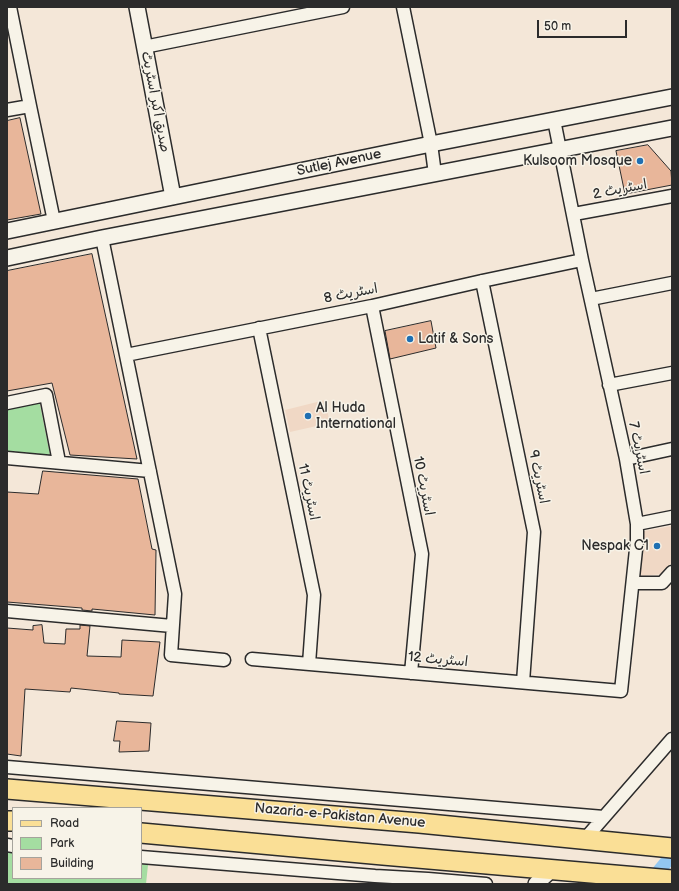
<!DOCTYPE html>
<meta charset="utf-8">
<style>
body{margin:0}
#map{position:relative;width:679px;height:891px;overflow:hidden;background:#f4e7d8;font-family:"Balsamiq Sans",sans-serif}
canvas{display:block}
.frame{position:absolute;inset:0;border:8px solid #2b2b2b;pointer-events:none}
.legend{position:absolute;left:12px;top:807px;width:130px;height:72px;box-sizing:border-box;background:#f7f3e8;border:1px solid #a5a39c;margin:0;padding:5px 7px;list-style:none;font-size:12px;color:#2b2b2b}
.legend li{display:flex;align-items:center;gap:8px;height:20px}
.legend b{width:20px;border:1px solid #a5a39c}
.scale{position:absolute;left:537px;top:20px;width:90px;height:18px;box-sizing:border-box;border:2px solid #2b2b2b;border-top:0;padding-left:5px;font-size:12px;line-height:14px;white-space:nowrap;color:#2b2b2b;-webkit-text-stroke:3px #f7f3e8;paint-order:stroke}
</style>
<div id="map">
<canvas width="679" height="891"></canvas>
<div class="frame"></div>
<ul class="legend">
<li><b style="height:5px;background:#fadf96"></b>Road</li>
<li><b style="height:11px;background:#a4dda1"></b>Park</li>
<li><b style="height:11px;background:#e8b69a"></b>Building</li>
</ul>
<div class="scale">50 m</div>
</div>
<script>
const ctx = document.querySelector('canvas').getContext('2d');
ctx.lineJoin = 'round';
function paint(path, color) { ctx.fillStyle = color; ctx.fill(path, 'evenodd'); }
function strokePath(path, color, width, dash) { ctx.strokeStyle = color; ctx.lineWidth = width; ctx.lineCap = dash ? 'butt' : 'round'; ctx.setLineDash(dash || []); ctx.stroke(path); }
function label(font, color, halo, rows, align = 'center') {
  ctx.font = font + ' "Balsamiq Sans","Playpen Sans Arabic",sans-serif'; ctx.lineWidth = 3; ctx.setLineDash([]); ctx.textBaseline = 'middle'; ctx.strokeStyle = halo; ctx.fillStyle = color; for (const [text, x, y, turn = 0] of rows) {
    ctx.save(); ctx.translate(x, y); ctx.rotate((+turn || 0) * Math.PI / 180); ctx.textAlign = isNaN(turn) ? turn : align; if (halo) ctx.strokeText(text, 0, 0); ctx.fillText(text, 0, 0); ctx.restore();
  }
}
const built = new Path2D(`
 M 325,400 L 330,423 L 290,432 L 285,410 Z
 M 672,526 L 672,562 L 662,574 L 639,576 L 644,531 Z`);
const green = new Path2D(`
 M 39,400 L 50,455 L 7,451 L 7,407 Z
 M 7,852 L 13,853 L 13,878 L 141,878 L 141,864 L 148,865 L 146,884 L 7,884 Z`);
const canal = new Path2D(`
 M 649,883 L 672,855`);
const building = new Path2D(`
 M 20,118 L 41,214 L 7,220 L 7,121 Z
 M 648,145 L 671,171 L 672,185 L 625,194 L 616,151 Z
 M 92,254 L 137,459 L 70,455 L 52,383 L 7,391 L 7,271 Z
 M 431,321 L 436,348 L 390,359 L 385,331 Z
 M 43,471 L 138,479 L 152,549 L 156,550 L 155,615 L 92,609 L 92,611 L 82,610 L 82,608 L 7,602 L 7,492 L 38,494 Z
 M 42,625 L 44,643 L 65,644 L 66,629 L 80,629 L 80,625 L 90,626 L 87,656 L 121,657 L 122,640 L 160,642 L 153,696 L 119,694 L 119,693 L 71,688 L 70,692 L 25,689 L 21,756 L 7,754 L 7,628 L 33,630 L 33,626 Z
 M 117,721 L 151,723 L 149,751 L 119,752 L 120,741 L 114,741 Z`);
const minor = new Path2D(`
 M 10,7 L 30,106 L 54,221
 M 403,7 L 431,144 L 435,174
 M 144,47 L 343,7
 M 7,110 L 30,106
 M 574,214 L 672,196
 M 102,238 L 175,594 L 171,655 L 224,660
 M 482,281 L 534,532 L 523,682
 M 591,299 L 672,283
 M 372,306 L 422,554 L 411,673
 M 259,328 L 314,595 L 309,664
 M 126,355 L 372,306 L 482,281 L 582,260
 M 609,385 L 672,373
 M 7,403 L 46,395 L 59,462
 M 7,458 L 150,471
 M 626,459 L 672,449
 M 637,524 L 672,517
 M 633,583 L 662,583 L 672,572
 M 7,611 L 172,626
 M 252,659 L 621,691 L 637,540 L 637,524 L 626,459 L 582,260 L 554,120
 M 7,767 L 604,817
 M 584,840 L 672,739
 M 7,845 L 13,846
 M 141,857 L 375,876 L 428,879 L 486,884`);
const tertiary = new Path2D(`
 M 137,7 L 173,197
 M 7,231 L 431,144 L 672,97
 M 7,258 L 102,238 L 672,128
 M 536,884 L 552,869`);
const primary = new Path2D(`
 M 7,789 L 419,823 L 672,848
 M 7,821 L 13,821
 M 141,833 L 383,855 L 672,880`);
const markers = [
 [640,161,4,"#1f6fb2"],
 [410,339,4,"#1f6fb2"],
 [308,416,4,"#1f6fb2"],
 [657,546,4,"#1f6fb2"]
];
const streetNames = [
 ["صدیق اکبر اسٹریٹ",155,102,79],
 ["Sutlej Avenue",339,163,-12],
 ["اسٹریٹ 2",620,190,-11],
 ["اسٹریٹ 8",351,294,-11],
 ["اسٹریٹ 7",638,448,78],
 ["اسٹریٹ 9",538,477,78],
 ["اسٹریٹ 10",423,486,79],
 ["اسٹریٹ 11",308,492,78],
 ["اسٹریٹ 12",438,660,5],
 ["Nazaria-e-Pakistan Avenue",340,816,5]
];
const poiNames = [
 ["Kulsoom Mosque",632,161],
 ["Latif & Sons",418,339,"left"],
 ["Al Huda",316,408,"left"],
 ["International",316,424,"left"],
 ["Nespak C1",649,546]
];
paint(built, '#f0d8c5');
paint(green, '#a4dda1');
strokePath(canal, '#93c7f1', 13);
paint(building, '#e8b69a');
strokePath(building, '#2b2b2b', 1);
strokePath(minor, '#2b2b2b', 15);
strokePath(tertiary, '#2b2b2b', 18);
strokePath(primary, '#2b2b2b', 22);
strokePath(minor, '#f7f3e8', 12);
strokePath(tertiary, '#f7f3e8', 15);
strokePath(primary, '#fadf96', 19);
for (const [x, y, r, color] of markers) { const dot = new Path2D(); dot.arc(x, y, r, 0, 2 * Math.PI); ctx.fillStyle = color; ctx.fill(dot); strokePath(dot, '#f7f3e8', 1.5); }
label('14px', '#2b2b2b', '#f7f3e8', streetNames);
label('14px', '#2b2b2b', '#f7f3e8', poiNames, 'right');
</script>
